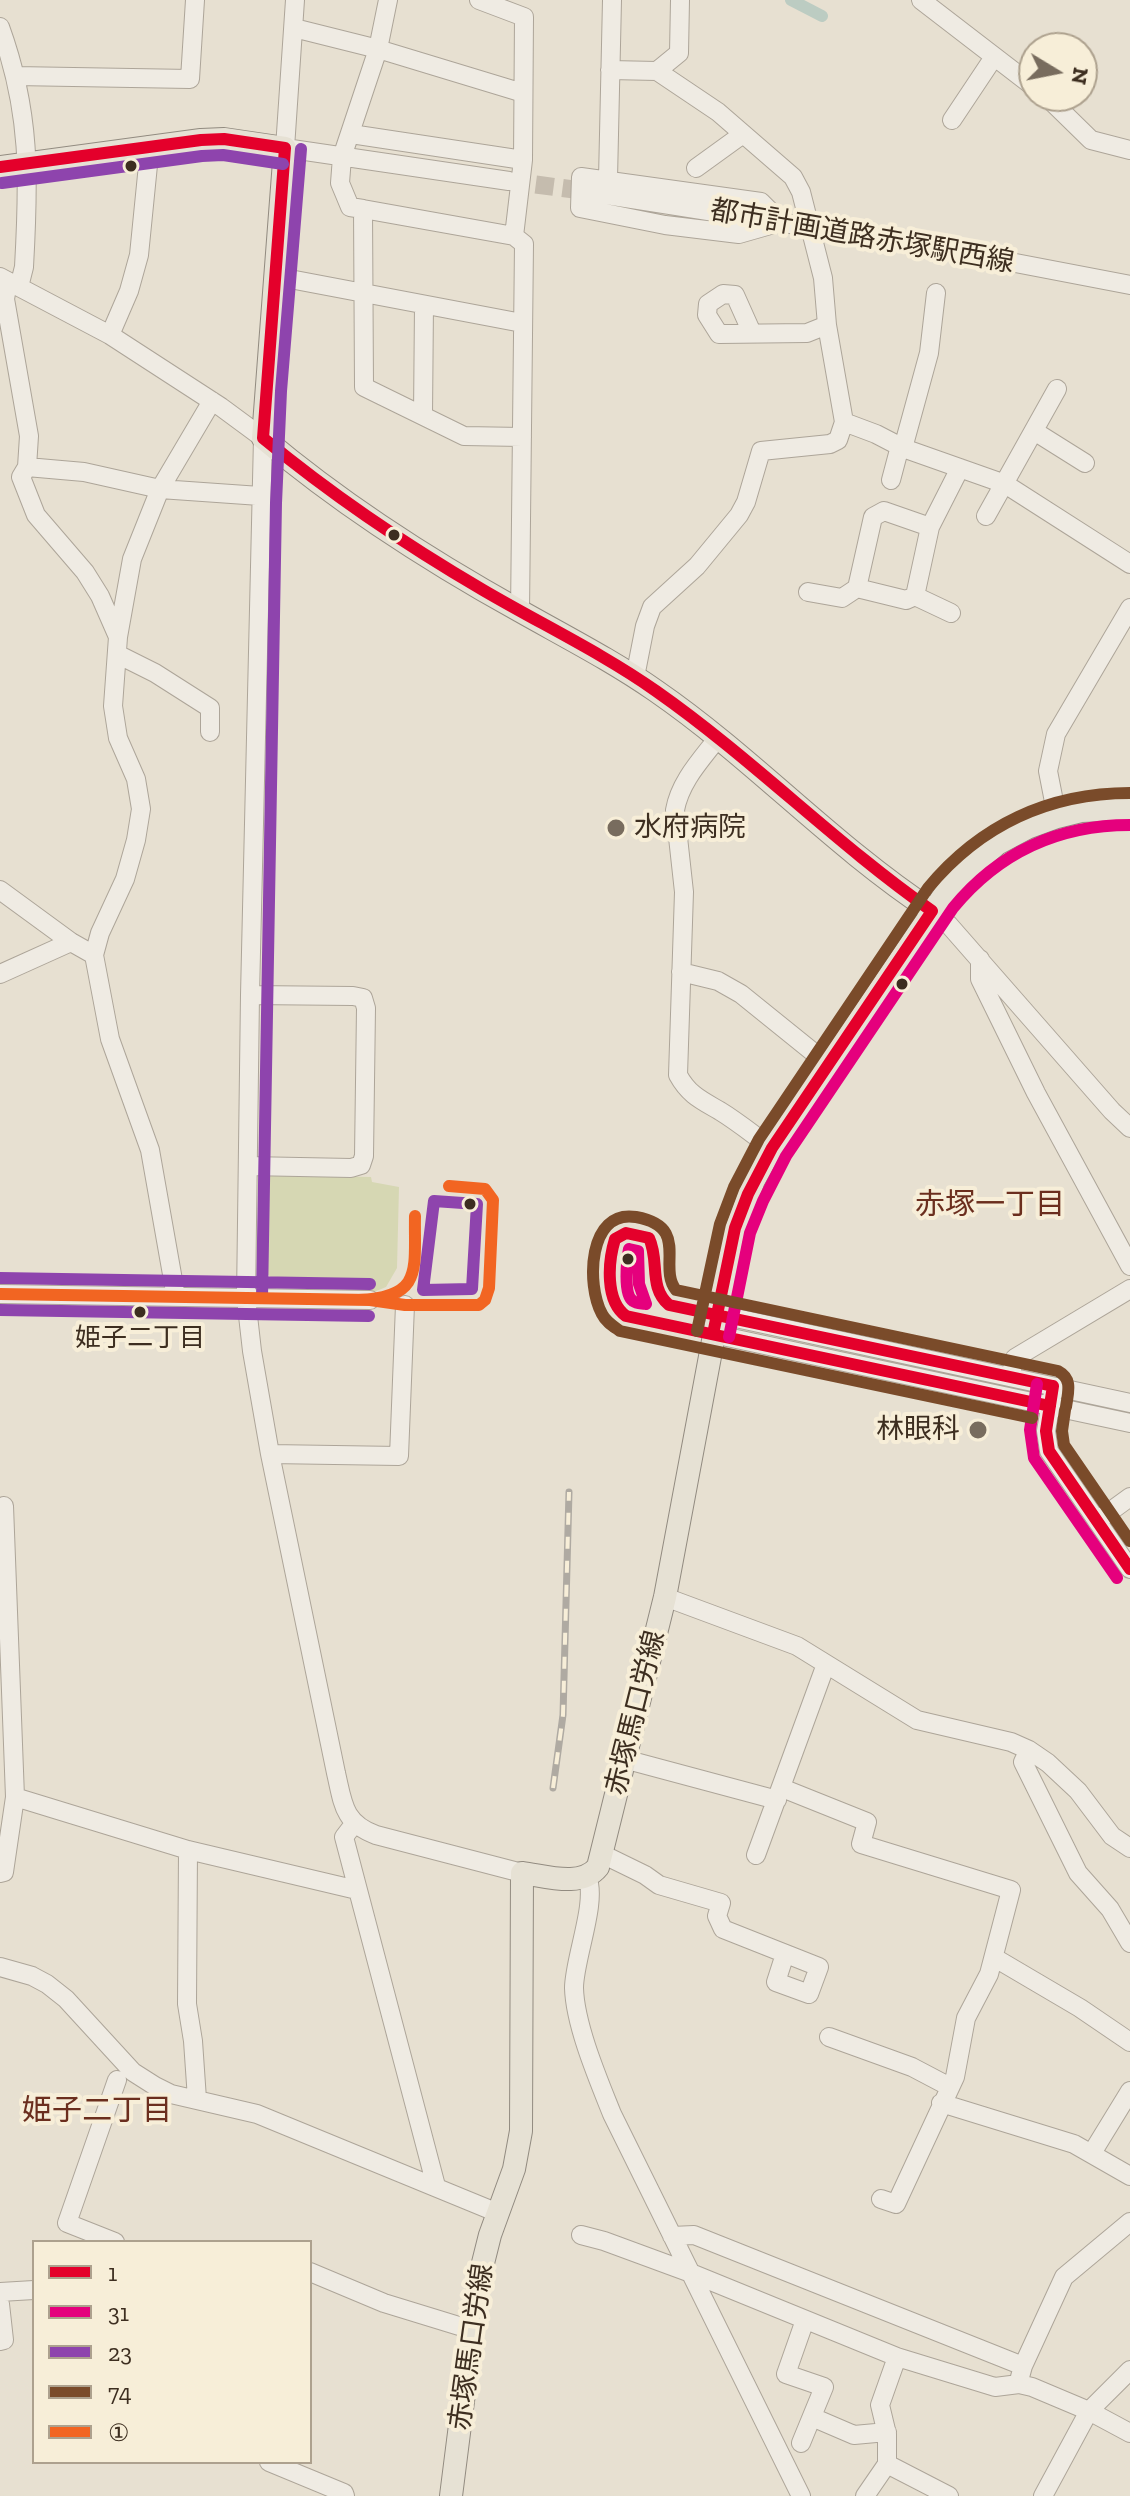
<!DOCTYPE html>
<meta charset="utf-8">
<style>
body{margin:0}
#map{position:relative;width:1130px;height:2496px;overflow:hidden;background:#e7e0d1;font-family:"Zilla Slab",serif}
canvas{display:block}
.legend{position:absolute;left:32px;top:2240px;width:280px;height:224px;box-sizing:border-box;background:#f7eed8;border:2px solid #ada18e;margin:0;padding:10px 14px;list-style:none;font-size:24px;color:#3d2e20}
.legend li{display:flex;align-items:center;gap:16px;height:40px}
.legend b{width:40px;border:2px solid #ada18e}
.north{position:absolute;left:1018px;top:32px;width:80px;height:80px;box-sizing:border-box;background:#f7eed8;border:2px solid #ada18e;border-radius:50%;rotate:100deg;font-size:22px;font-weight:700;line-height:32px;text-align:center;color:#3d2e20}
.north::after{content:'';display:block;margin:auto;width:28px;height:36px;background:#786c5e;clip-path:polygon(50% 0,100% 100%,50% 72%,0 100%)}
</style>
<div id="map">
<canvas width="1130" height="2496"></canvas>
<ul class="legend">
<li><b style="height:10px;background:#e4002b"></b>1</li>
<li><b style="height:10px;background:#e5007d"></b>31</li>
<li><b style="height:10px;background:#8e44ad"></b>23</li>
<li><b style="height:10px;background:#7a4b2a"></b>74</li>
<li><b style="height:10px;background:#f26522"></b>①</li>
</ul>
<div class="north">N</div>
</div>
<script>
const ctx = document.querySelector('canvas').getContext('2d');
ctx.lineJoin = 'round';
function paint(path, color) { ctx.fillStyle = color; ctx.fill(path, 'evenodd'); }
function strokePath(path, color, width, dash) { ctx.strokeStyle = color; ctx.lineWidth = width; ctx.lineCap = dash ? 'butt' : 'round'; ctx.setLineDash(dash || []); ctx.stroke(path); }
function label(font, color, halo, rows, align = 'center') {
  ctx.font = font + ' "Zilla Slab","Noto Sans JP",serif'; ctx.lineWidth = 8; ctx.setLineDash([]); ctx.textBaseline = 'middle'; ctx.strokeStyle = halo; ctx.fillStyle = color; for (const [text, x, y, turn = 0] of rows) {
    ctx.save(); ctx.translate(x, y); ctx.rotate((+turn || 0) * Math.PI / 180); ctx.textAlign = isNaN(turn) ? turn : align; if (halo) ctx.strokeText(text, 0, 0); ctx.fillText(text, 0, 0); ctx.restore();
  }
}
const green = new Path2D(`
 M 259,1175 L 371,1177 L 372,1182 L 399,1187 L 397,1268 L 386,1287 L 374,1292 L 279,1285 L 259,1266 Z`);
const canal = new Path2D(`
 M 791,0 L 822,16`);
const minorTunnel = new Path2D(`
 M 509,181 L 593,192`);
const minor = new Path2D(`
 M 295,0 L 285,148 L 509,181
 M 388,0 L 378,49 L 342,157 L 340,183 L 350,207 L 363,209 L 364,387 L 464,436 L 522,437
 M 479,0 L 524,17 L 523,160 L 514,236 L 524,244 L 520,612
 M 921,0 L 1034,87
 M 0,27 C 31,112 29,179 24,267 L 19,287
 M 294,28 L 378,49 L 523,93
 M 610,70 L 657,71 L 718,112 L 793,177 L 801,192 L 823,278 L 827,325 L 844,422 L 838,440 L 830,444 L 761,451 L 746,502 L 739,515 L 697,566 L 652,607 L 645,626 L 635,677
 M 657,71 L 679,53 L 680,0
 M 15,76 L 190,79 L 195,0
 M 1046,96 L 1091,140 L 1130,150
 M 952,120 L 994,57
 M 351,134 L 523,160
 M 696,168 L 743,134
 M 581,177 L 761,202 L 781,222 L 739,234 L 665,225 L 580,208 Z
 M 608,179 L 612,0
 M 594,193 L 911,243 L 1130,285
 M 363,209 L 514,236
 M 274,276 L 522,323
 M 0,277 L 110,335 L 221,407 L 263,438 L 250,995 L 246,1298 L 252,1351 L 270,1454 L 336,1773 C 343,1803 343,1823 376,1835 L 522,1873
 M 8,282 L 5,299 L 29,436 L 27,467 L 21,477 L 36,515 L 85,572 L 100,596 L 118,637 L 113,706 L 118,738 L 136,779 L 141,809 L 136,840 L 125,879 L 100,933 L 94,955 L 110,1039 L 150,1150 L 176,1297
 M 752,333 L 735,295 L 723,294 L 708,304 L 707,315 L 719,334 L 807,333 L 827,325
 M 110,335 L 129,291 L 139,255 L 150,145
 M 423,415 L 424,305
 M 844,422 L 876,434 L 903,448 L 1005,484 L 1130,564
 M 1034,431 L 1085,463
 M 903,448 L 929,353 L 936,293
 M 27,467 L 84,472 L 160,489 L 260,496
 M 891,480 L 900,446
 M 986,516 L 1057,389
 M 930,527 L 884,511 L 873,517 L 857,588 L 906,600 L 915,596 L 930,527 L 960,468
 M 808,592 L 842,598 L 857,588
 M 915,596 L 951,613
 M 118,637 L 132,559 L 160,489 L 212,401
 M 117,654 L 155,673 L 210,708 L 210,732
 M 717,739 C 700,761 680,782 675,810 L 684,892 L 678,1075 C 689,1095 701,1100 720,1111 C 738,1122 755,1136 772,1148
 M 1057,817 L 1048,771 L 1056,734 L 1130,608
 M 0,890 L 71,942 L 94,955
 M 932,911 L 949,925 L 1112,1111 L 1130,1128
 M 980,959 L 980,979 L 1036,1093 L 1130,1266
 M 681,972 L 718,981 L 741,994 L 829,1065
 M 0,974 L 71,942
 M 248,1166 L 351,1168 L 361,1165 L 364,1156 L 366,1008 L 363,998 L 353,996 L 250,995
 M 0,1294 L 370,1300
 M 717,1314 L 1130,1403
 M 713,1334 L 1130,1423
 M 1010,1377 L 1015,1358 L 1130,1289
 M 1052,1397 L 1046,1431 L 1049,1451 L 1130,1569
 M 270,1454 L 399,1456 L 405,1305
 M 1097,1521 L 1130,1497
 M 665,1597 L 797,1646 L 917,1720 L 1011,1742 L 1029,1750 L 1048,1763 L 1078,1791 L 1112,1836 L 1130,1848
 M 1029,1750 L 1023,1762 L 1078,1873 L 1110,1909 L 1130,1943
 M 624,1759 L 777,1800
 M 782,1788 L 867,1822 L 861,1844 L 1011,1890 L 989,1974 L 966,2018 L 955,2077 L 896,2204 L 881,2199
 M 15,1797 L 188,1850 L 357,1890
 M 354,1824 L 344,1837 L 436,2186
 M 188,1850 L 187,2004 L 193,2041 L 197,2099
 M 602,1854 L 645,1875 L 659,1885 L 721,1903 L 717,1916 L 723,1929 L 819,1967 L 809,1994 L 776,1982 L 785,1954
 M 756,1855 L 826,1664
 M 0,1873 L 4,1872 L 15,1797 L 4,1506
 M 587,1877 C 598,1901 574,1959 574,1988 C 575,2025 598,2079 612,2114 L 801,2496
 M 995,1958 L 1080,2008 L 1130,2042
 M 0,1967 L 32,1976 L 47,1984 L 66,1999 L 133,2072 L 155,2086 L 171,2094 L 257,2114 L 498,2213
 M 829,2037 L 912,2067 L 950,2087
 M 941,2103 L 1074,2144 L 1130,2176
 M 1092,2153 L 1130,2091
 M 581,2235 L 604,2241 L 691,2273 L 897,2357 L 995,2387 L 1019,2384 L 1032,2387 L 1089,2411 L 1130,2433
 M 672,2236 L 694,2235 L 1023,2366
 M 115,2242 L 67,2223 L 117,2080
 M 310,2272 L 384,2303 L 472,2330
 M 0,2292 L 34,2290
 M 0,2304 L 4,2340 L 0,2341
 M 1020,2377 L 1023,2366 L 1064,2277 L 1130,2222
 M 812,2417 L 854,2435 L 887,2432
 M 801,2443 L 824,2387 L 786,2374 L 805,2320
 M 269,2462 L 344,2493 L 345,2496
 M 887,2464 L 887,2434 L 880,2405 L 897,2357
 M 865,2496 L 887,2464 L 949,2496
 M 1043,2496 L 1089,2411 L 1130,2370`);
const major = new Path2D(`
 M 0,167 L 201,140 L 224,139 L 285,148 L 263,438 C 341,504 430,561 520,611 C 566,637 613,661 656,691 C 753,758 833,846 932,911
 M 451,2496 L 478,2283 L 490,2235 L 514,2169 L 521,2131 L 522,1873 C 546,1876 581,1888 598,1867 L 665,1597 L 732,1239 L 754,1180 L 772,1148 L 951,885 L 997,844 L 1027,828 L 1057,817 L 1081,811 L 1130,809`);
const rail = new Path2D(`
 M 553,1788 L 563,1715 L 569,1492`);
const bus1 = new Path2D(`
 M 0,167 L 201,140 L 224,139 L 285,148
 M 263,438 C 332,495 406,545 483,590 C 541,624 602,653 656,691 C 753,759 835,843 932,911
 M 263,438 L 285,148
 M 713,1334 L 735,1228 L 748,1194 L 772,1148 L 932,911
 M 1053,1386 L 1046,1431 L 1049,1451 L 1130,1569
 M 1050,1406 L 626,1316 C 605,1301 608,1262 615,1239 L 626,1233 L 649,1238 C 660,1261 648,1287 669,1305 L 1053,1386`);
const bus2 = new Path2D(`
 M 629,1249 L 638,1251 L 639,1284 L 646,1304 C 642,1303 637,1304 633,1301 C 623,1295 627,1259 629,1249 Z
 M 729,1337 L 750,1233 L 763,1201 L 786,1156 L 953,908 C 999,852 1058,825 1130,825
 M 1037,1384 L 1030,1430 L 1034,1458 L 1117,1578`);
const bus3 = new Path2D(`
 M 2,183 L 202,156 L 223,155 L 283,164
 M 434,1201 L 477,1204 L 472,1289 L 423,1290 Z
 M 0,1278 L 370,1284
 M 262,1298 L 276,503 L 281,391 L 301,149
 M 0,1310 L 369,1316`);
const bus4 = new Path2D(`
 M 697,1331 L 720,1224 L 734,1187 L 759,1139 L 928,888 C 980,825 1049,793 1130,793
 M 1065,1410 L 1062,1431 L 1064,1445 L 1130,1541
 M 1032,1418 L 620,1331 C 613,1326 606,1322 602,1314 C 586,1285 588,1209 636,1217 C 691,1227 657,1266 676,1290 L 1058,1371 C 1073,1379 1068,1392 1066,1407`);
const bus5 = new Path2D(`
 M 0,1294 L 370,1300 L 405,1305 L 479,1305 L 485,1300 L 489,1288 L 493,1200 L 485,1189 L 449,1186
 M 359,1300 C 424,1297 414,1269 415,1216`);
const markers = [
 [131,166,7,"#3d2e20"],
 [394,535,7,"#3d2e20"],
 [616,828,10,"#786c5e"],
 [902,984,7,"#3d2e20"],
 [470,1204,7,"#3d2e20"],
 [628,1259,7,"#3d2e20"],
 [140,1312,7,"#3d2e20"],
 [978,1430,10,"#786c5e"]
];
const busNames = [
 ["姫子二丁目",140,1339]
];
const streetNames = [
 ["都市計画道路赤塚駅西線",862,237,10],
 ["赤塚馬口労線",636,1713,-76],
 ["赤塚馬口労線",472,2347,-82]
];
const poiNames = [
 ["水府病院",634,828],
 ["林眼科",960,1430,"right"]
];
const neighbourhoodNames = [
 ["赤塚一丁目",990,1205],
 ["姫子二丁目",97,2111]
];
paint(green, '#d6d7b3');
strokePath(canal, '#bcccc2', 12);
strokePath(minorTunnel, '#c5bcae', 18, [18, 9]);
strokePath(minor, '#ada599', 20);
strokePath(major, '#928b80', 24);
strokePath(minor, '#efebe3', 18);
strokePath(major, '#e6e1d4', 22);
strokePath(rail, '#afaaa2', 7);
strokePath(rail, '#f7eed8', 4, [12]);
strokePath(bus1, '#e4002b', 12);
strokePath(bus2, '#e5007d', 12);
strokePath(bus3, '#8e44ad', 12);
strokePath(bus4, '#7a4b2a', 12);
strokePath(bus5, '#f26522', 12);
for (const [x, y, r, color] of markers) { const dot = new Path2D(); dot.arc(x, y, r, 0, 2 * Math.PI); ctx.fillStyle = color; ctx.fill(dot); strokePath(dot, '#f7eed8', 3); }
label('26px', '#3d2e20', '#f7eed8', busNames);
label('28px', '#3d2e20', '#f7eed8', streetNames);
label('28px', '#3d2e20', '#f7eed8', poiNames, 'left');
label('30px', '#6b2e1e', '#f7eed8', neighbourhoodNames);
</script>
